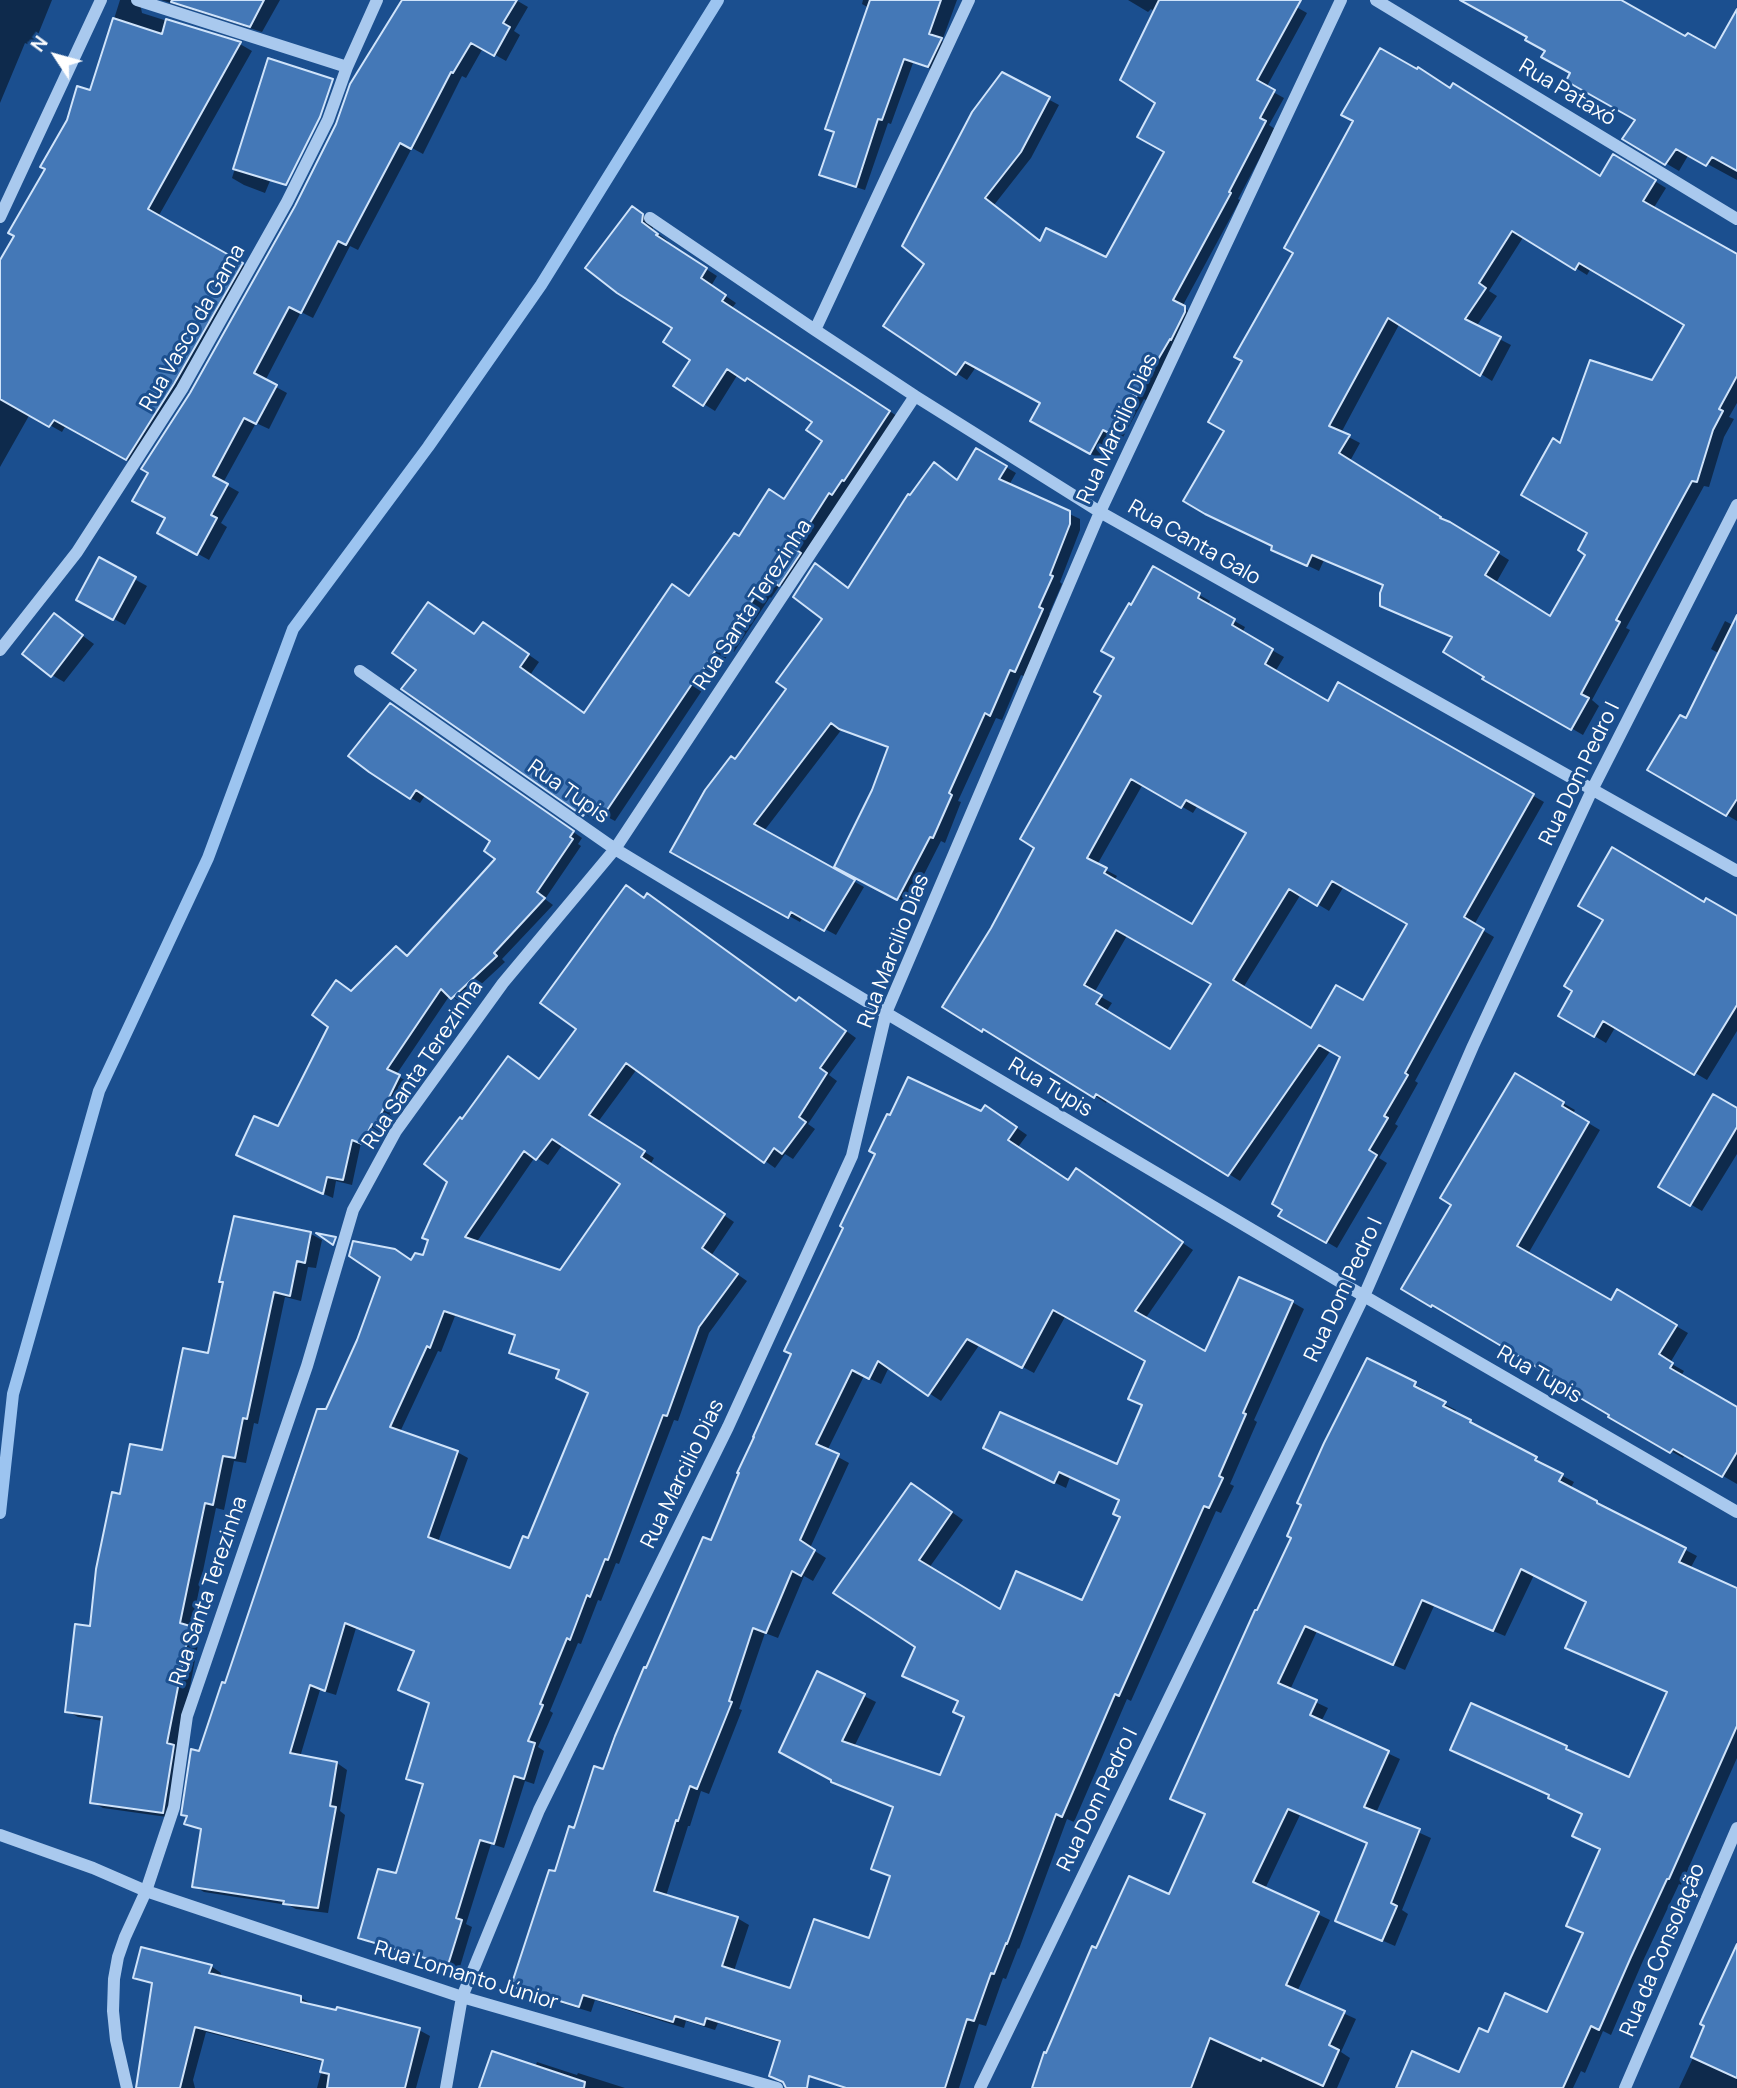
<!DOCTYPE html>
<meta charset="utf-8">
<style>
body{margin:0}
#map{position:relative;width:1737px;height:2088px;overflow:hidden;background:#1b4f8f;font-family:Manrope,sans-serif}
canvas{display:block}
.north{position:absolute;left:21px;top:21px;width:70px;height:70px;-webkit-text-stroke:5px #1b4f8f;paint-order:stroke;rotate:306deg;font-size:19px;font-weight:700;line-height:28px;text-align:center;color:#fff}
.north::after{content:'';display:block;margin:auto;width:24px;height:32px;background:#fff;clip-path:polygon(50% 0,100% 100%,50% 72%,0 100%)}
</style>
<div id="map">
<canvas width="1737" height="2088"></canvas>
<div class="north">N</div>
</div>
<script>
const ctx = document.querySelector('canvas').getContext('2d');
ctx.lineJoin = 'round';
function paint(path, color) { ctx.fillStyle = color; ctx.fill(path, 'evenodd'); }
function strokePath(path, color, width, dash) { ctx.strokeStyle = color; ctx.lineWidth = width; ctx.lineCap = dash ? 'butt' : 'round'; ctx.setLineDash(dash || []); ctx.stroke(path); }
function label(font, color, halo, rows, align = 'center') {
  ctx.font = font + ' Manrope,sans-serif'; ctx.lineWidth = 6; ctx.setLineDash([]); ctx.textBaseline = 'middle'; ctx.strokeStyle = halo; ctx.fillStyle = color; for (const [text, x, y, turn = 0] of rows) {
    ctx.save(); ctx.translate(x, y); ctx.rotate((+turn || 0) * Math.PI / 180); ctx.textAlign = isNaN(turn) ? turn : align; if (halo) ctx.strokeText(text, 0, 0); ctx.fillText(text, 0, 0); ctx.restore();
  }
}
const shadow = new Path2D(`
 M 0,0 L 52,0 L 33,47 L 25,43 L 0,103 Z
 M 120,0 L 144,0 L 140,3 L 142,13 L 240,44 L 252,51 L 158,217 L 254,271 L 138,466 L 66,425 L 62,432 L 30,414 L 0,467 L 0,264 L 91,92 Z
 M 161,0 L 280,0 L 262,32 Z
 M 399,0 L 516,0 L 528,7 L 514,31 L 520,35 L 506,61 L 483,48 L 466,78 L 462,76 L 423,154 L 412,148 L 358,250 L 350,246 L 313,318 L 301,312 L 265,381 L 287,393 L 269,429 L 256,423 L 223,483 L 239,492 L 221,523 L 227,527 L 209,560 L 159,532 L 167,518 L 191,394 L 296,207 L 403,2 Z
 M 863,0 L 957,0 L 942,41 L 950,45 L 938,71 L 913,63 L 891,124 L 888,123 L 865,190 L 830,179 L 821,174 L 835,133 L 827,128 L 869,8 L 862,4 Z
 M 1128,0 L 1284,0 L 1307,13 L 1266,88 L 1284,98 L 1269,125 L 1275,129 L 1238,199 L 1240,200 L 1182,307 L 1194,314 L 1147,401 L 1144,399 L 1122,439 L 1114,434 L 1100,459 L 1032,421 L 1042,403 L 976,367 L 967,380 L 885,326 L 927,264 L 1003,75 L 1059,105 L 1031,158 L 994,205 L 1041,242 L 1106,260 L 1167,152 L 1157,103 L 1155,12 L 1151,9 L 1148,12 Z
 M 1468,0 L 1617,0 L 1686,39 L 1716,51 L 1737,34 L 1737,180 L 1689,154 L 1679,171 L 1625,139 L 1637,119 L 1573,73 L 1529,37 Z
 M 269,60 L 313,77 L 265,193 L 244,185 L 232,178 Z
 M 1451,89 L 1600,177 L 1614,156 L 1666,188 L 1653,209 L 1734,255 L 1737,253 L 1737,403 L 1729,417 L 1734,419 L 1724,437 L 1709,487 L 1704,486 L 1626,628 L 1630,630 L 1592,700 L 1599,706 L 1583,735 L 1485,678 L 1486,677 L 1454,637 L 1381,605 L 1385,586 L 1324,560 L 1319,571 L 1273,549 ZM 1524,236 L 1587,275 L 1591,268 L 1687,325 L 1653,382 L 1561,445 L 1590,533 L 1587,554 L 1551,618 L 1496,583 L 1509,560 L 1350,461 L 1360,443 L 1341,433 L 1400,323 L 1492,381 L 1511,345 L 1476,327 L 1497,296 L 1489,291 Z
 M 633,208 L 653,222 L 653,230 L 668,241 L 666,243 L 717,276 L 711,286 L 736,303 L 732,308 L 900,418 L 790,591 L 780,585 L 771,598 L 770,597 L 734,652 L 731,650 L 711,681 L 709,680 L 615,821 L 600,813 L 595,821 L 403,688 L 475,636 L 495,631 L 539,662 L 530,675 L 585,714 L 690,598 L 739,538 L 785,501 L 825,440 L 814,421 L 758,383 L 757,386 L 738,374 L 715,411 L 675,386 L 693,359 L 674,328 Z
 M 977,450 L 1016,473 L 1009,485 L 1080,519 L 1080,530 L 1060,582 L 1062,584 L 1049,614 L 1053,616 L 1026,677 L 1021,675 L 1002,720 L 996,718 L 958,801 L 961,802 L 945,843 L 941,841 L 909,904 L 846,872 L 890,748 L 852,734 L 842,729 L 764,831 L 864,887 L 836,935 L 803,917 L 800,922 L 673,852 L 788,689 L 849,589 L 945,471 L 959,481 Z
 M 100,560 L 147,586 L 125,625 L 78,599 Z
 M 1154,569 L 1210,601 L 1208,606 L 1245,627 L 1242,633 L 1284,657 L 1275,672 L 1328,703 L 1339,684 L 1544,802 L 1474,925 L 1494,937 L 1415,1081 L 1418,1083 L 1395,1124 L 1398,1126 L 1379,1158 L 1387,1163 L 1337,1248 L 1281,1215 L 1342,1056 L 1331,1050 L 1240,1181 L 1108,1099 L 1106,1103 L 995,1034 L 994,1036 L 944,1007 L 992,929 L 1036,847 L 1103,697 L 1132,607 ZM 1143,784 L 1193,813 L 1198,805 L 1248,832 L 1193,926 L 1114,881 L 1117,876 L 1097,865 ZM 1344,886 L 1409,923 L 1363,1002 L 1312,1030 L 1243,988 L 1301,894 L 1329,911 ZM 1128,934 L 1213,983 L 1171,1052 L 1106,1012 L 1112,1003 L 1094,993 Z
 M 54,615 L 94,644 L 64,682 L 52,675 Z
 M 1725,621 L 1737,627 L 1737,821 L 1649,769 L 1687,721 L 1720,654 L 1711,649 Z
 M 400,710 L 582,838 L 578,844 L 581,846 L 545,899 L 553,905 L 502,959 L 505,962 L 461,1003 L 450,995 L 396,1075 L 408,1082 L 385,1130 L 382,1128 L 371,1148 L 361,1143 L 352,1185 L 336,1181 L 333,1198 L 247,1160 L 278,1128 L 331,1026 L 352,992 L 396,948 L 409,956 L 498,859 L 493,841 L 426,794 L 420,803 L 411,798 Z
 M 1705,904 L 1737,918 L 1737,1031 L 1707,1080 L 1616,1026 L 1606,1043 L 1560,1015 Z
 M 797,1002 L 810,1005 L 856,1038 L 829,1075 L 837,1081 L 808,1124 L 815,1129 L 793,1159 L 785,1154 L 775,1168 L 637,1069 L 598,1122 L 654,1158 L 650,1165 L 734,1222 L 711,1256 L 747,1281 L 709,1333 L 678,1421 L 674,1420 L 619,1564 L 616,1563 L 601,1601 L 598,1600 L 581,1644 L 578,1643 L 550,1711 L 553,1713 L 538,1747 L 544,1751 L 534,1784 L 525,1781 L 504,1848 L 491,1844 L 466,1924 L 472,1927 L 459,1970 L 370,1943 L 360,1937 L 397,1875 L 424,1786 L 408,1778 L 431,1703 L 401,1690 L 416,1652 L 356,1628 L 336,1695 L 320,1690 L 300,1757 L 337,1763 L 347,1770 L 340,1811 L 345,1815 L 328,1913 L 296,1909 L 288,1905 L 204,1892 L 194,1886 L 202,1831 L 186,1823 L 188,1818 L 182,1814 L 200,1754 L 327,1411 L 412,1262 L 424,1257 L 449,1181 L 463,1121 L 541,1080 ZM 563,1144 L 622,1183 L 561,1272 L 476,1243 L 535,1157 L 548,1165 ZM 455,1316 L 517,1336 L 511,1352 L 522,1358 L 561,1371 L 590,1393 L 529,1541 L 511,1571 L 438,1542 L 468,1458 L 457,1452 L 400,1432 L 438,1351 L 441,1352 Z
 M 1516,1076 L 1575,1110 L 1573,1114 L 1600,1130 L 1528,1254 L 1611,1303 L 1618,1292 L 1688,1333 L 1670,1363 L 1684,1371 L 1681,1376 L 1737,1409 L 1737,1484 L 1685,1454 L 1683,1458 L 1610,1416 L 1611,1415 L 1565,1382 L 1444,1310 L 1443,1312 L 1404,1289 L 1454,1204 Z
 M 1737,1110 L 1737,1154 L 1702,1211 L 1661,1187 Z
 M 981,1113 L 997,1114 L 1027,1135 L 1018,1147 L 1069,1182 L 1077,1170 L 1193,1250 L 1145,1319 L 1206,1353 L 1292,1302 L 1304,1309 L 1254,1420 L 1257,1422 L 1230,1484 L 1234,1486 L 1221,1513 L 1216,1511 L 1131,1701 L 1127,1699 L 1074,1822 L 1067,1819 L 1019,1949 L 1018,1948 L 1006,1979 L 1003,1978 L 986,2026 L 979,2024 L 959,2088 L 846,2088 L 781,2043 L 718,2023 L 715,2030 L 686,2021 L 684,2028 L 595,2000 L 591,2012 L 525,1992 L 514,1985 L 556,1874 L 575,1830 L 604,1771 L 647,1670 L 712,1542 ZM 1066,1315 L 1147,1361 L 1144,1406 L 1118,1466 L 996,1454 L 1066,1488 L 1070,1477 L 1121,1500 L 1122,1517 L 1083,1603 L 1001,1611 L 929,1568 L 963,1520 L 922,1491 L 836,1592 L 918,1646 L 960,1702 L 966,1717 L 941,1777 L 854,1747 L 876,1702 L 818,1673 L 833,1781 L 844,1788 L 894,1808 L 873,1868 L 891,1877 L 870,1940 L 791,1990 L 734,1971 L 749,1925 L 737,1918 L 666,1896 L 688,1826 L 690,1826 L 701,1791 L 709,1794 L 742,1710 L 739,1709 L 765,1633 L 778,1638 L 804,1576 L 813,1581 L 826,1558 L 810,1548 L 849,1463 L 827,1451 L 864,1376 L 881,1384 L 889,1367 L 941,1401 L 980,1344 L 1034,1373 Z
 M 235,1218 L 311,1234 L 322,1240 L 316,1268 L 308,1267 L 301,1301 L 285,1297 L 258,1424 L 254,1423 L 246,1463 L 234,1461 L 224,1510 L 216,1508 L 191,1629 L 200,1634 L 178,1749 L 174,1818 L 103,1808 L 92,1802 L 103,1721 L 78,1717 L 67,1711 L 92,1627 L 121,1496 L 163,1452 L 209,1355 L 225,1283 L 221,1281 Z
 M 1368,1360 L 1427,1391 L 1425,1394 L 1456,1410 L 1454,1413 L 1547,1465 L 1546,1467 L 1574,1482 L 1570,1489 L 1697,1556 L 1690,1569 L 1737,1590 L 1737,1758 L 1681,1885 L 1679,1884 L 1642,1963 L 1611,2035 L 1603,2031 L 1585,2073 L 1581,2071 L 1573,2088 L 1398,2088 L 1460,2075 L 1489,2034 L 1548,2015 L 1584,1933 L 1602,1849 L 1584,1814 L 1550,1796 L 1452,1750 L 1472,1705 L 1566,1748 L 1630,1780 L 1669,1693 L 1579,1653 L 1588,1602 L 1534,1575 L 1505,1636 L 1434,1606 L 1405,1670 L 1317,1631 L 1290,1690 L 1328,1708 L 1321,1722 L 1400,1759 L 1376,1813 L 1431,1838 L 1402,1910 L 1408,1914 L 1395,1946 L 1349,1926 L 1368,1844 L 1300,1815 L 1265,1889 L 1330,1920 L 1297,1992 L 1356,2019 L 1341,2052 L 1350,2058 L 1337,2088 L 1034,2088 L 1047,2055 L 1097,1951 L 1170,1897 L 1206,1815 L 1184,1805 L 1257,1613 L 1293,1538 Z
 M 1737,1950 L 1737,2088 L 1679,2088 L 1693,2058 Z
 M 211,1966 L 221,1973 L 220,1977 L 300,1997 L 311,2004 L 311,2006 L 419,2030 L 430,2036 L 416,2088 L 317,2088 L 324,2062 L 206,2032 L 193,2080 L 195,2088 L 138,2088 L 154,1985 L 135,1977 Z
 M 537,2062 L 577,2075 L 578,2073 L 625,2088 L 481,2088 L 535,2067 Z`);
const stream = new Path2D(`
 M 0,1513 L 13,1394 L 99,1091 L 208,858 L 293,629 L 428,447 L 541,285 L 718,0`);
const building = new Path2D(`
 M 172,0 L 264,0 L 250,27 L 171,2 Z
 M 402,0 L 517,0 L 503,23 L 510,27 L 494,56 L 471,43 L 453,73 L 451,72 L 411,149 L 400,143 L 346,245 L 338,241 L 301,313 L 289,307 L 254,373 L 277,385 L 256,424 L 244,418 L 213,476 L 228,484 L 211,515 L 217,518 L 197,555 L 157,533 L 165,518 L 132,501 L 148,473 L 141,469 L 190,393 L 295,206 L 336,124 L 350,84 Z
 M 870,0 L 941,0 L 929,34 L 942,38 L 928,67 L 904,59 L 882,120 L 878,119 L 856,187 L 819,175 L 834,132 L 825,129 Z
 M 1159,0 L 1301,0 L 1257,80 L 1275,90 L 1260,118 L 1266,121 L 1229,192 L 1231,193 L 1173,300 L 1185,306 L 1185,312 L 1171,340 L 1170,339 L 1136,397 L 1133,395 L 1111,434 L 1103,430 L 1090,454 L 1030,421 L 1040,403 L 965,362 L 956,375 L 883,326 L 924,264 L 902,246 L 972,112 L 1002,72 L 1050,97 L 1021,152 L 985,198 L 1040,241 L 1046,228 L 1106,257 L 1164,152 L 1137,137 L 1155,103 L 1120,80 Z
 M 1460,0 L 1621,0 L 1685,36 L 1688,33 L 1715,48 L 1737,9 L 1737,171 L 1712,157 L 1706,166 L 1676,149 L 1665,165 L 1622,139 L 1635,120 L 1566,81 L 1570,73 L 1541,57 L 1545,51 L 1525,40 L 1527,37 Z
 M 113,18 L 162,34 L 166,19 L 241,42 L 148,209 L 243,263 L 174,384 L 126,460 L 54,420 L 49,427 L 0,399 L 0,260 L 14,236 L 8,233 L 45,169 L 40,167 L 67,120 L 77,86 L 90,90 Z
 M 1380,48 L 1417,69 L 1418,67 L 1450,88 L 1453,83 L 1600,176 L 1613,154 L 1656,180 L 1643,201 L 1737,254 L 1737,376 L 1719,409 L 1723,411 L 1713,430 L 1697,482 L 1692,481 L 1616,620 L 1620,622 L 1581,694 L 1589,698 L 1571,730 L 1482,679 L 1484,677 L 1443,652 L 1452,637 L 1380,606 L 1380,593 L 1383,585 L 1312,555 L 1307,566 L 1271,550 L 1272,546 L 1205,514 L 1183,501 L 1224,431 L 1208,422 L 1242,361 L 1234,357 L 1293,253 L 1284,248 L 1353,121 L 1341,115 ZM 1512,231 L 1575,270 L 1579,263 L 1684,325 L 1652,380 L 1590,360 L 1560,443 L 1553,438 L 1521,495 L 1587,533 L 1578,550 L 1585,555 L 1550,616 L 1485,575 L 1499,552 L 1450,522 L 1440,518 L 1441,517 L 1339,453 L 1350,435 L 1329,426 L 1388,318 L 1480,376 L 1501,337 L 1465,319 L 1486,288 L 1479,283 Z
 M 268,58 L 333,79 L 320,117 L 286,185 L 233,169 Z
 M 632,206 L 643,214 L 642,222 L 658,234 L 656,235 L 707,268 L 701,278 L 726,295 L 722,301 L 890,411 L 844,481 L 842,480 L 832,495 L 829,493 L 794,548 L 801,553 L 779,586 L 769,579 L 759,593 L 758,592 L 722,647 L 719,645 L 699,676 L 698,675 L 603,816 L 589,807 L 583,816 L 401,689 L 416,670 L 392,653 L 428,602 L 474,634 L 483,622 L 529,654 L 520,667 L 584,713 L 672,584 L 689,596 L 734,533 L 739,536 L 769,489 L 784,499 L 822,441 L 806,430 L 812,422 L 747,378 L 745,381 L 727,369 L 703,406 L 673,386 L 690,360 L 663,342 L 672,328 L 617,293 L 585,268 Z
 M 976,448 L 1007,466 L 999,479 L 1070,511 L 1070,524 L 1050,575 L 1053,576 L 1039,607 L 1043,609 L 1015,672 L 1010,670 L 990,716 L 985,713 L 949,793 L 952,795 L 933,838 L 930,837 L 897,900 L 834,867 L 872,790 L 888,747 L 839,729 L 831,723 L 754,824 L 855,880 L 824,931 L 791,912 L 788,918 L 670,852 L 705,790 L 731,756 L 735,759 L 786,689 L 776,682 L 822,619 L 793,597 L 815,563 L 848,588 L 908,494 L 910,495 L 934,462 L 957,480 Z
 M 99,557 L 136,577 L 113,620 L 76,600 Z
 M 1153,566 L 1200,593 L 1198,598 L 1235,619 L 1232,625 L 1273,649 L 1265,664 L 1328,701 L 1338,682 L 1534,794 L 1464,917 L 1484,929 L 1405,1073 L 1408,1075 L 1384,1116 L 1388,1118 L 1369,1150 L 1377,1155 L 1326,1243 L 1278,1216 L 1282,1210 L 1272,1204 L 1340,1057 L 1319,1045 L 1228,1176 L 1096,1094 L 1094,1098 L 983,1029 L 982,1032 L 942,1007 L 991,928 L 1034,848 L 1020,839 L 1101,696 L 1094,692 L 1114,658 L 1101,651 L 1129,603 L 1131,605 ZM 1131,779 L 1181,808 L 1186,800 L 1246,833 L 1192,924 L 1104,873 L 1107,868 L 1087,858 ZM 1332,881 L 1407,924 L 1363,1000 L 1336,985 L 1311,1028 L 1233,980 L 1289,889 L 1317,906 ZM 1116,930 L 1211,984 L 1170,1049 L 1096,1004 L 1102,995 L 1084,985 Z
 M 54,613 L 83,635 L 51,677 L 22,654 Z
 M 1737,615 L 1737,799 L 1726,816 L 1647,770 L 1680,715 L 1686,718 Z
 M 390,703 L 574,831 L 570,837 L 573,839 L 537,892 L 545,898 L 494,953 L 497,956 L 451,999 L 441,989 L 387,1069 L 400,1075 L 375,1126 L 372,1124 L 362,1144 L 352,1140 L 343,1180 L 327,1177 L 323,1194 L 236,1155 L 254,1116 L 278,1126 L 328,1027 L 312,1015 L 336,980 L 351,991 L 396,946 L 407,956 L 495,859 L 484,851 L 490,841 L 416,790 L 410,799 L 369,772 L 348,756 Z
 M 1612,847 L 1704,902 L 1706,898 L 1737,916 L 1737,1005 L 1694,1075 L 1603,1021 L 1594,1037 L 1558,1016 L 1572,991 L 1564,986 L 1603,920 L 1578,906 Z
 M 626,885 L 644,898 L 647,893 L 796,1001 L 799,997 L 846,1031 L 820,1068 L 827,1073 L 799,1117 L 806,1122 L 782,1154 L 774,1148 L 764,1163 L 626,1063 L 589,1115 L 645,1151 L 641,1157 L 725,1214 L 702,1248 L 738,1274 L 699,1327 L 667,1416 L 663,1415 L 608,1560 L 605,1559 L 590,1597 L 587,1595 L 570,1640 L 567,1638 L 540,1704 L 543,1705 L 528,1741 L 535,1743 L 524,1779 L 514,1776 L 494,1844 L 480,1840 L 456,1918 L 462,1920 L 448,1965 L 358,1938 L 378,1869 L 396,1873 L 423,1784 L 406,1779 L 429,1703 L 398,1690 L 414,1651 L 345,1623 L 325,1691 L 310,1685 L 290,1753 L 337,1762 L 330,1806 L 336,1807 L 318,1908 L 283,1904 L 284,1901 L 192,1887 L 201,1829 L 184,1824 L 187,1816 L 181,1815 L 191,1749 L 199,1751 L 222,1682 L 225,1683 L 317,1409 L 326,1409 L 357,1340 L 380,1277 L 349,1256 L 353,1241 L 395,1249 L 411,1260 L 415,1253 L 423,1255 L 428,1240 L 422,1238 L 447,1182 L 424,1164 L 460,1117 L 462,1119 L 508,1056 L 539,1079 L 576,1029 L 540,1003 ZM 552,1139 L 620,1184 L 560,1270 L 465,1237 L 524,1151 L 536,1160 ZM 444,1311 L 515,1335 L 509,1353 L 559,1370 L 556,1378 L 588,1393 L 528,1538 L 523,1536 L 510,1568 L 428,1537 L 458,1451 L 390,1427 L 427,1346 L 430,1348 Z
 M 1515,1073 L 1564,1102 L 1562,1106 L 1589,1122 L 1517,1246 L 1611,1300 L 1617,1289 L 1677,1325 L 1659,1354 L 1673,1363 L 1670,1368 L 1737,1407 L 1737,1452 L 1722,1477 L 1673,1449 L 1670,1453 L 1608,1417 L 1609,1415 L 1560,1386 L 1562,1382 L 1432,1305 L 1431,1307 L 1401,1289 L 1451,1205 L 1440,1198 Z
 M 908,1077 L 981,1111 L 985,1105 L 1017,1127 L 1008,1140 L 1068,1180 L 1076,1168 L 1183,1242 L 1135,1311 L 1205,1351 L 1239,1277 L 1293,1301 L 1243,1413 L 1246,1414 L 1219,1476 L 1223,1478 L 1209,1508 L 1204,1506 L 1119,1696 L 1115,1694 L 1062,1817 L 1056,1814 L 1007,1944 L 1006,1943 L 994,1974 L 991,1973 L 974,2021 L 967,2019 L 945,2088 L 846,2088 L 809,2076 L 807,2088 L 786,2088 L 783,2082 L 769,2076 L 780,2041 L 706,2018 L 704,2025 L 675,2016 L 673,2022 L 583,1995 L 579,2007 L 511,1986 L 549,1870 L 555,1871 L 569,1826 L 574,1828 L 594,1766 L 603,1769 L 615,1736 L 644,1667 L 646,1668 L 703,1537 L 711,1540 L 739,1473 L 737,1473 L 754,1437 L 753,1437 L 791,1354 L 784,1351 L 843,1228 L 840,1226 L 875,1154 L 869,1151 L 887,1114 L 890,1115 ZM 1053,1310 L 1145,1361 L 1128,1399 L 1142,1405 L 1117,1464 L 1000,1412 L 983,1448 L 1054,1483 L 1059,1472 L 1119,1500 L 1113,1514 L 1120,1517 L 1082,1600 L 1016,1571 L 1000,1609 L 919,1560 L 952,1512 L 911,1483 L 833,1593 L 915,1647 L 902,1676 L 958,1701 L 953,1712 L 964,1717 L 940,1775 L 842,1741 L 865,1694 L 817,1671 L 779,1752 L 831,1780 L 831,1782 L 893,1807 L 871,1869 L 890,1876 L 869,1938 L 814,1919 L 790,1988 L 722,1966 L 738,1917 L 654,1891 L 676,1820 L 678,1821 L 690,1786 L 697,1789 L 732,1702 L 729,1701 L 753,1628 L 766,1633 L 792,1571 L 801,1576 L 815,1550 L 800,1540 L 839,1454 L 816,1444 L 852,1370 L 869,1379 L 878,1361 L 928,1396 L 967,1339 L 1022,1368 Z
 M 1713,1094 L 1737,1108 L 1737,1127 L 1690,1206 L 1658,1187 Z
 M 234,1216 L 311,1232 L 305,1263 L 297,1261 L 290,1296 L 274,1292 L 247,1419 L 243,1418 L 235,1458 L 223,1456 L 213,1505 L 205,1503 L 180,1623 L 190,1626 L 167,1743 L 174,1745 L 163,1813 L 90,1803 L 102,1717 L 65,1712 L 75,1624 L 90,1626 L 96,1569 L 112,1492 L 120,1494 L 130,1444 L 162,1450 L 183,1348 L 208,1353 L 223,1282 L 219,1282 Z
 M 316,1233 L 336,1237 L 333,1245 Z
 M 1367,1358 L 1416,1382 L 1414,1386 L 1446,1402 L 1443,1406 L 1471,1420 L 1470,1422 L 1537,1457 L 1535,1460 L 1563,1474 L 1559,1481 L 1597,1501 L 1597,1503 L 1686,1548 L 1679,1562 L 1737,1588 L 1737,1726 L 1669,1879 L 1667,1879 L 1631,1957 L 1599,2030 L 1591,2026 L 1563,2088 L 1396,2088 L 1412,2051 L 1459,2072 L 1479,2028 L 1488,2032 L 1505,1993 L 1547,2012 L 1583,1933 L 1566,1926 L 1600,1849 L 1572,1836 L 1582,1814 L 1548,1798 L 1549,1795 L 1450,1750 L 1471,1703 L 1567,1746 L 1566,1749 L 1629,1777 L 1667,1692 L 1565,1648 L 1586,1602 L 1521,1569 L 1493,1631 L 1422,1600 L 1393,1665 L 1305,1626 L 1278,1683 L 1317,1700 L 1310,1715 L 1389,1751 L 1364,1807 L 1420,1829 L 1391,1903 L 1397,1906 L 1382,1941 L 1335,1921 L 1367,1843 L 1288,1809 L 1253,1882 L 1319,1912 L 1286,1985 L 1345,2011 L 1329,2045 L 1339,2050 L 1323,2086 L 1262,2058 L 1261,2061 L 1210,2038 L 1191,2088 L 1032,2088 L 1044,2052 L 1046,2053 L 1092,1946 L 1096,1948 L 1129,1876 L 1169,1894 L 1205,1814 L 1170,1799 L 1255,1610 L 1257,1610 L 1291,1538 L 1287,1536 L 1301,1505 L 1297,1503 L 1324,1443 Z
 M 1737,1944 L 1737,2078 L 1691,2057 L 1704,2026 L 1700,2024 Z
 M 141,1947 L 212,1965 L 209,1973 L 301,1996 L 301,2002 L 336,2010 L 337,2007 L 420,2028 L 405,2088 L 327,2088 L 329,2074 L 320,2072 L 323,2060 L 195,2027 L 180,2088 L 136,2088 L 152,1983 L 133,1978 Z
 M 492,2051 L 585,2082 L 584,2088 L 479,2088 Z`);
const minor = new Path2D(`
 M 137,0 L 347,67
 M 1376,0 L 1737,219
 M 0,217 L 101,0
 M 650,218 L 815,330 L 915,396 L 1100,512 L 1737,871
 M 815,330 L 969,0
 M 0,650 L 77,552 L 182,389 L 287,202 L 328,120 L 347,67 L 377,0
 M 360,671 L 615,849 L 886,1013 L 1364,1296 L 1737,1512
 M 0,1835 L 93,1868 L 146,1891 L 462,1997 L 777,2088
 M 127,2088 L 116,2040 L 113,2011 L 114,1979 L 118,1957 L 125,1937 L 146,1891 L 174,1807 L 187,1716 L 307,1366 L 353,1210 L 396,1131 L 503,983 L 615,849 L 915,396
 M 446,2088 L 462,1997 L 539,1810 L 728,1427 L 852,1156 L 886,1013 L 1100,512 L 1341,0
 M 980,2088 L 1364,1296 L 1473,1046 L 1592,790 L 1737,505
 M 1625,2088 L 1737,1828`);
const streetNames = [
 ["Rua Pataxó",1567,93,31],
 ["Rua Vasco da Gama",193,328,-60],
 ["Rua Marcilio Dias",1118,429,-65],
 ["Rua Canta Galo",1194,543,30],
 ["Rua Santa Terezinha",753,605,-57],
 ["Rua Dom Pedro I",1580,774,-64],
 ["Rua Tupis",568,792,35],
 ["Rua Marcilio Dias",894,951,-69],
 ["Rua Santa Terezinha",423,1065,-56],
 ["Rua Tupis",1050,1088,31],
 ["Rua Dom Pedro I",1344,1290,-65],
 ["Rua Tupis",1539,1375,30],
 ["Rua Marcilio Dias",683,1474,-64],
 ["Rua Santa Terezinha",209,1591,-71],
 ["Rua Dom Pedro I",1098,1800,-64],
 ["Rua da Consolação",1663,1950,-67],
 ["Rua Lomanto Júnior",466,1976,17]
];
paint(shadow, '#0007');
strokePath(stream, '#9cc4f0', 12);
paint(building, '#4478b7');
strokePath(building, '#cfe3fa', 2);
strokePath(minor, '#a9c9ee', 12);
label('21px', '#fff', '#1b4f8f', streetNames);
</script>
